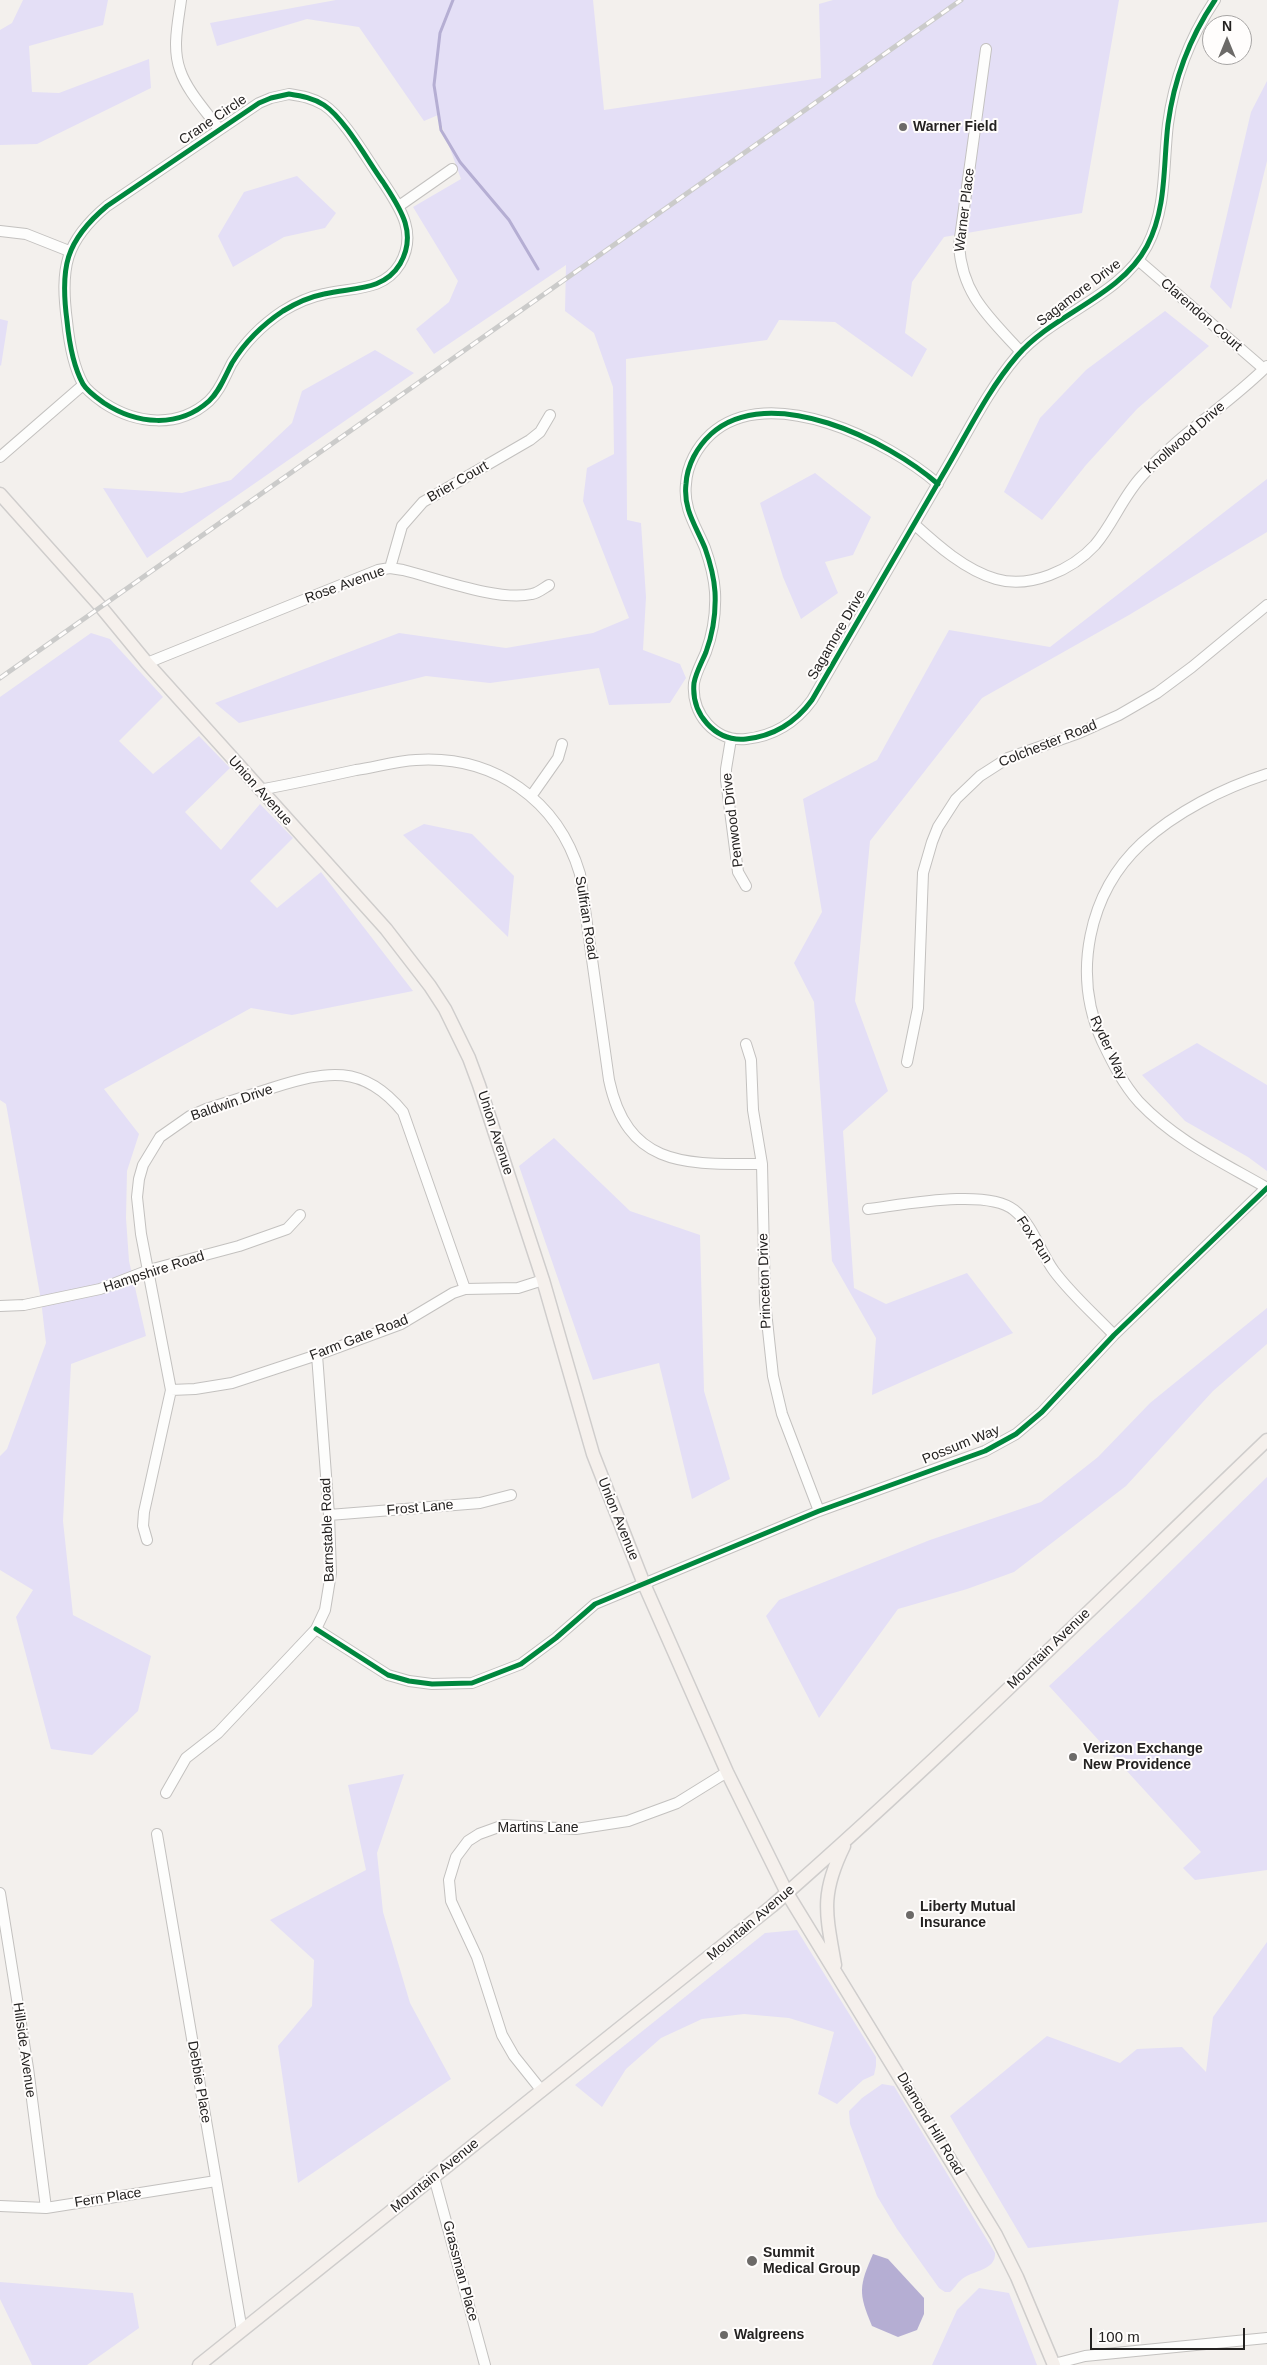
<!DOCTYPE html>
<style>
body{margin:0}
#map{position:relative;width:1267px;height:2365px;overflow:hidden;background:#f3f0ed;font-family:Helvetica,sans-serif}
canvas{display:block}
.north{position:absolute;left:1202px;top:15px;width:50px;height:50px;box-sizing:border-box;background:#fffdfc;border:1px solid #a7a5a4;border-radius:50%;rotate:0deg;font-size:14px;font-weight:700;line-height:20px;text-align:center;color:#242221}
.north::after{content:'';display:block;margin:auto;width:18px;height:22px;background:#6c6a68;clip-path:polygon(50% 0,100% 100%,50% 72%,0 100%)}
.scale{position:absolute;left:1090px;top:2328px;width:155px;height:22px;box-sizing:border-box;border:2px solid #242221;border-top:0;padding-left:6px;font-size:15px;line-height:18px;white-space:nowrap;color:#242221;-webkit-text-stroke:4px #fffdfc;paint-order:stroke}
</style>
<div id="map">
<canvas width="1267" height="2365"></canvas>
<div class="north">N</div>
<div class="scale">100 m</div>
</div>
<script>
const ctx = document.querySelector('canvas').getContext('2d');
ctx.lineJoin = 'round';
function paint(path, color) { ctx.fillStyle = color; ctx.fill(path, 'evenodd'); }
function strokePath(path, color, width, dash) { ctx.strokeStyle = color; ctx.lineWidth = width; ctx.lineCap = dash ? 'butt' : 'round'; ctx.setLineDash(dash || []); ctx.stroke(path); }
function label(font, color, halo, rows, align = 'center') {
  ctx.font = font + ' Helvetica,sans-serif'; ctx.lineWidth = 4; ctx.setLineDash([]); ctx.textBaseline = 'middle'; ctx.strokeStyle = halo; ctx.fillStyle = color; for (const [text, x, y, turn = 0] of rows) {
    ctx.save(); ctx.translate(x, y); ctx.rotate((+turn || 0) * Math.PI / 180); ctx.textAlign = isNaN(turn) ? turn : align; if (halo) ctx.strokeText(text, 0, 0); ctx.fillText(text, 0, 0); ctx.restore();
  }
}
const green = new Path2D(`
 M 23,0 L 108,0 L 103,25 L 29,46 L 32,92 L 59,93 L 149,59 L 151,88 L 37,144 L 0,145 L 0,30 L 12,23 Z
 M 336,0 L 593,0 L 604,110 L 821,78 L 819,4 L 833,0 L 1119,0 L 1082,213 L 944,237 L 912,282 L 905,333 L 927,349 L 912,377 L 835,322 L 779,320 L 767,340 L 626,359 L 627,520 L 641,523 L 646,597 L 643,650 L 680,664 L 686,678 L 670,703 L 609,705 L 599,668 L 490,683 L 426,676 L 239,723 L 215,703 L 399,633 L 506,648 L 593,633 L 629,618 L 583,501 L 587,468 L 614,454 L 613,387 L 594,333 L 565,311 L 566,265 L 434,354 L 416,329 L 449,302 L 458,281 L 413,207 L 461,179 L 438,115 L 424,121 L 359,27 L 307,19 L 217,46 L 210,23 Z
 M 1267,81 L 1267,161 L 1231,309 L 1210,287 L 1251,112 Z
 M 297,176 L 336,213 L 325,228 L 284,237 L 233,267 L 218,236 L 244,192 Z
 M 1165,311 L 1209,346 L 1137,409 L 1086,465 L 1042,520 L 1004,492 L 1040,418 L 1086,370 Z
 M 0,319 L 8,321 L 1,366 L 0,365 Z
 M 375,350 L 414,373 L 147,558 L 103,488 L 182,493 L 231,480 L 292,423 L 302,391 Z
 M 815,473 L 871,517 L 853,555 L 825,562 L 838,593 L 801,619 L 783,577 L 760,503 Z
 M 1267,479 L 1267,532 L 1129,615 L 982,698 L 870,841 L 855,1001 L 888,1091 L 843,1131 L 854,1288 L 886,1304 L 967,1273 L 1013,1333 L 872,1395 L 876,1338 L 832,1261 L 814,1002 L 794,963 L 822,912 L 803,799 L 877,760 L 949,630 L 1050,647 Z
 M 91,633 L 110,639 L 163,697 L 119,741 L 153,774 L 199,736 L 230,768 L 185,812 L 221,850 L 260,804 L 293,838 L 250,881 L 277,908 L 321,872 L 413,991 L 292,1015 L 251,1008 L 104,1089 L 139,1134 L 127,1171 L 126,1218 L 129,1261 L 146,1336 L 71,1364 L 63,1521 L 73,1615 L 151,1656 L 138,1711 L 92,1755 L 51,1749 L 16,1617 L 33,1590 L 0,1570 L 0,1456 L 7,1449 L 46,1343 L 41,1300 L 6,1104 L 0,1100 L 0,697 Z
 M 424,824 L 472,834 L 514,876 L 508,937 L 403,835 Z
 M 1197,1043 L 1267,1085 L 1267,1171 L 1248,1157 L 1185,1121 L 1142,1075 Z
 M 554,1138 L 630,1211 L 700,1235 L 704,1391 L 730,1479 L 692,1499 L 659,1363 L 593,1380 L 519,1166 Z
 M 1267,1308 L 1267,1344 L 1213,1391 L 1126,1486 L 1014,1572 L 967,1589 L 898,1609 L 819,1718 L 766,1616 L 779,1600 L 930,1540 L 1041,1502 L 1098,1457 L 1150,1403 Z
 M 1267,1477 L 1267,1870 L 1195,1880 L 1183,1868 L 1201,1852 L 1049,1686 L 1136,1605 Z
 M 404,1774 L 377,1853 L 383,1912 L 410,2003 L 451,2079 L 298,2183 L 278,2046 L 312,2006 L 314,1960 L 270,1920 L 366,1870 L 348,1785 Z
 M 797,1930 L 876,2057 L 876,2066 L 874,2075 L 863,2080 L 837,2104 L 818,2094 L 834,2032 L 789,2018 L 744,2014 L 702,2019 L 661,2038 L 626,2069 L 602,2107 L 575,2085 L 765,1933 Z
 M 1267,1942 L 1267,2222 L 1028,2248 L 950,2116 L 1047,2036 L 1120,2063 L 1137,2049 L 1182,2047 L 1206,2072 L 1213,2017 Z
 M 882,2084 L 894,2086 L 995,2253 C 996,2271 972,2270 961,2280 C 957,2283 955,2288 950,2292 L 945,2292 L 939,2288 L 897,2229 L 877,2196 L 850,2124 L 849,2111 L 862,2098 Z
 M 0,2282 L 133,2293 L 139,2328 L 87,2365 L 32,2365 L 0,2299 Z
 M 979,2288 L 1009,2293 L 1037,2365 L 932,2365 L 957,2310 Z`);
const water = new Path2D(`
 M 873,2254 L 888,2259 L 924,2298 L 924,2314 L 917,2330 L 898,2337 L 872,2326 C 858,2293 859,2286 873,2254 Z`);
const stream = new Path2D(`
 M 453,0 L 440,33 L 434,85 L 441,130 L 460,162 L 509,220 L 538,269`);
const minor = new Path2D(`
 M 181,0 C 178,23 172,48 180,70 C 187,91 206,111 219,129
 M 986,49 L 959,245 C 962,295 989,317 1021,352
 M 289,94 C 302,96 313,98 324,105 C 344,118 368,161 383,182 C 400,208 418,233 400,264 C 383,292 352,287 324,294 C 309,297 296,303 283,311 C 262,325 245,342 232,363 C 225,376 220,391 209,401 C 178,429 136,424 104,403 C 97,398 87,391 83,384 C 73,366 69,341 67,321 C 60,268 65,241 107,206 L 259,103 L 271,98 Z
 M 399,206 L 452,169
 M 0,231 L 26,234 L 69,251
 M 1138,260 L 1264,369
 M 0,457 L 83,385
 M 938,484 C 889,441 769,381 711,434 C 697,447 687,465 686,484 C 683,509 696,526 705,548 C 710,562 714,577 715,592 C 716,612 713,633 706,652 C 702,662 696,672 694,683 C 691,714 715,742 746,739 C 774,736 796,722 812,700 C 855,625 899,551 942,476 C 966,436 987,391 1017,356 C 1054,313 1120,297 1147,246 C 1167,208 1163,165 1168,124 C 1174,79 1190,37 1215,0
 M 914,524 C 937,545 965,570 996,579 C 1030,589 1072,570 1095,545 C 1113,524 1123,496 1142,476 C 1179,434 1228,405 1267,366
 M 390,568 L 402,526 L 423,502 L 530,440 L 540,432 L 550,415
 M 147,663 L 378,570 L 390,568 L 403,570 C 436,578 499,602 532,594 C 538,593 544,588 549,585
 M 731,739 L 726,769 L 726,780 L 738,872 L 746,886
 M 1267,774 C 1223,788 1176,812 1142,843 C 1088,893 1072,974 1102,1041 C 1112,1062 1123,1084 1139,1102 C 1176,1141 1222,1162 1267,1188
 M 259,790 C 291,784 324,777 356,770 C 376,767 396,761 416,760 C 494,755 558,800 580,874 L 609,1080 C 628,1169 688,1164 762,1164
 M 532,795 L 558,758 L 562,744
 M 746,1044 L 751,1060 L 753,1110 L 762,1164 L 765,1302 L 773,1376 L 782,1414 L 819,1511
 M 907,1062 L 918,1008 L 923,873 L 932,842 L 938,827 L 956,799 L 980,776 L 1008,758 L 1079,733 L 1119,715 L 1157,693 L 1192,667 L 1267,605
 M 868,1209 C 902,1205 987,1188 1014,1210 C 1033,1225 1040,1252 1054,1271 C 1071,1294 1094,1314 1114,1335
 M 0,1306 L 24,1305 L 100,1289 L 149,1270 L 239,1246 L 287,1229 L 300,1215
 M 171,1390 L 195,1389 L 232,1383 L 317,1355 L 401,1324 L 453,1293 L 465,1289 L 518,1288 L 543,1280
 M 329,1515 L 480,1503 L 511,1495
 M 147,1540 L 143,1526 L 144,1512 L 171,1390 L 141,1234 L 137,1197 L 139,1179 L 143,1165 L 160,1137 L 190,1116 L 206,1109 C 228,1102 250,1095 272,1088 C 326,1071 363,1063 403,1112 L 465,1289
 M 316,1629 L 388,1675 L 409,1681 L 432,1684 L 472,1683 L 521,1664 L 556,1638 L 595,1604 L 819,1511 L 985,1451 L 1016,1434 L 1042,1412 L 1114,1335 L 1266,1188
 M 166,1793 L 186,1758 L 218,1733 L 316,1629 L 325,1610 L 331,1573 L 329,1515 L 317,1355
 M 157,1834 L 242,2331
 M 0,1893 L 28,2068 L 46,2208
 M 542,2091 L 514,2056 L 502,2035 L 477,1957 L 451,1901 L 449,1880 L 456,1857 L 468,1841 L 479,1834 L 504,1825 L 576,1829 L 628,1821 L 677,1803 L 727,1772
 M 434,2177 L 485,2365
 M 0,2206 L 46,2208 L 216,2181
 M 1054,2364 L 1085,2356 L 1267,2338`);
const major = new Path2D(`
 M 0,494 L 101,607 L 147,663 L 386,929 L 430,986 L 445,1009 L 469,1058 L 479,1085 L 543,1280 L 593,1454 L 644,1584 L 727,1772 L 787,1893 L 996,2235 L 1017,2277 L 1054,2365
 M 835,1965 C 826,1913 820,1895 844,1846
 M 199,2365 L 772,1906 C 942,1757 1103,1597 1267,1440`);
const rail = new Path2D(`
 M 0,678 L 961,0`);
const cycleway = new Path2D(`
 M 289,94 C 302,96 313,98 324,105 C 344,118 368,161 383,182 C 400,208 418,233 400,264 C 383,292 352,287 324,294 C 309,297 296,303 283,311 C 262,325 245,342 232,363 C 225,376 220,391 209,401 C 178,429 136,424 104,403 C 97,398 87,391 83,384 C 73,366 69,341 67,321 C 60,268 65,241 107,206 L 259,103 L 271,98 Z
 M 938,484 C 889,441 769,381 711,434 C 697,447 687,465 686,484 C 683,509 696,526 705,548 C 710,562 714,577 715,592 C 716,612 713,633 706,652 C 702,662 696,672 694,683 C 691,714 715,742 746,739 C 774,736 796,722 812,700 C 855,625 899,551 942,476 C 966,436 987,391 1017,356 C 1054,313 1120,297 1147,246 C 1167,208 1163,165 1168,124 C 1174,79 1190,37 1215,0
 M 316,1629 L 388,1675 L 409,1681 L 432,1684 L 472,1683 L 521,1664 L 556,1638 L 595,1604 L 819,1511 L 985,1451 L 1016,1434 L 1042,1412 L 1114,1335 L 1267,1188`);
const markers = [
 [903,127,5,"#6c6a68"],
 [1073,1757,5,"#6c6a68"],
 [910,1915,5,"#6c6a68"],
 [752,2261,6,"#6c6a68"],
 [724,2335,5,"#6c6a68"]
];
const streetNames = [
 ["Crane Circle",213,120,-34],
 ["Warner Place",965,210,-83],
 ["Sagamore Drive",1079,293,-37],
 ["Clarendon Court",1201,315,41],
 ["Knollwood Drive",1185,438,-41],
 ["Brier Court",458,482,-30],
 ["Rose Avenue",345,585,-20],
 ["Sagamore Drive",837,635,-60],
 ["Colchester Road",1048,744,-22],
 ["Union Avenue",260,791,48],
 ["Penwood Drive",733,820,-97],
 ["Sulfrian Road",586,918,81],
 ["Ryder Way",1108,1048,65],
 ["Baldwin Drive",232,1103,-19],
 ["Union Avenue",495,1133,72],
 ["Fox Run",1034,1240,57],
 ["Hampshire Road",154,1272,-18],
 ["Princeton Drive",765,1281,-92],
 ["Farm Gate Road",359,1338,-21],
 ["Possum Way",961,1445,-22],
 ["Frost Lane",420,1508,-5],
 ["Union Avenue",618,1519,68],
 ["Barnstable Road",328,1530,-92],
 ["Mountain Avenue",1049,1649,-44],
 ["Martins Lane",538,1828],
 ["Mountain Avenue",751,1923,-40],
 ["Hillside Avenue",24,2050,82],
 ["Debbie Place",199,2082,80],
 ["Diamond Hill Road",930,2124,59],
 ["Mountain Avenue",435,2176,-39],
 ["Fern Place",108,2198,-9],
 ["Grassman Place",460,2271,75]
];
const poiNames = [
 ["Warner Field",913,127],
 ["Verizon Exchange",1083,1749],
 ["New Providence",1083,1765],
 ["Liberty Mutual",920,1907],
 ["Insurance",920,1923],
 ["Summit",763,2253],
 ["Medical Group",763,2269],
 ["Walgreens",734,2335]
];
paint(green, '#e4dff6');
paint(water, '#b5aed3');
strokePath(stream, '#b5aed3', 3);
strokePath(minor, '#c3c1bf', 12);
strokePath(major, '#cfcdcc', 15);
strokePath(minor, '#fdfdfc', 10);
strokePath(major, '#f5f0ec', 12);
strokePath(rail, '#cbcbca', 5);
strokePath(rail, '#fffdfc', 3, [9]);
strokePath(cycleway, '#00873e', 5);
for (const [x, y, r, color] of markers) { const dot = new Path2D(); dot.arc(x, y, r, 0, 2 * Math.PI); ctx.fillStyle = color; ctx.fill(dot); strokePath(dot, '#fffdfc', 2); }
label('14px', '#242221', '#fffdfc', streetNames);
label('bold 14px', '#242221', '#fffdfc', poiNames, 'left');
</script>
